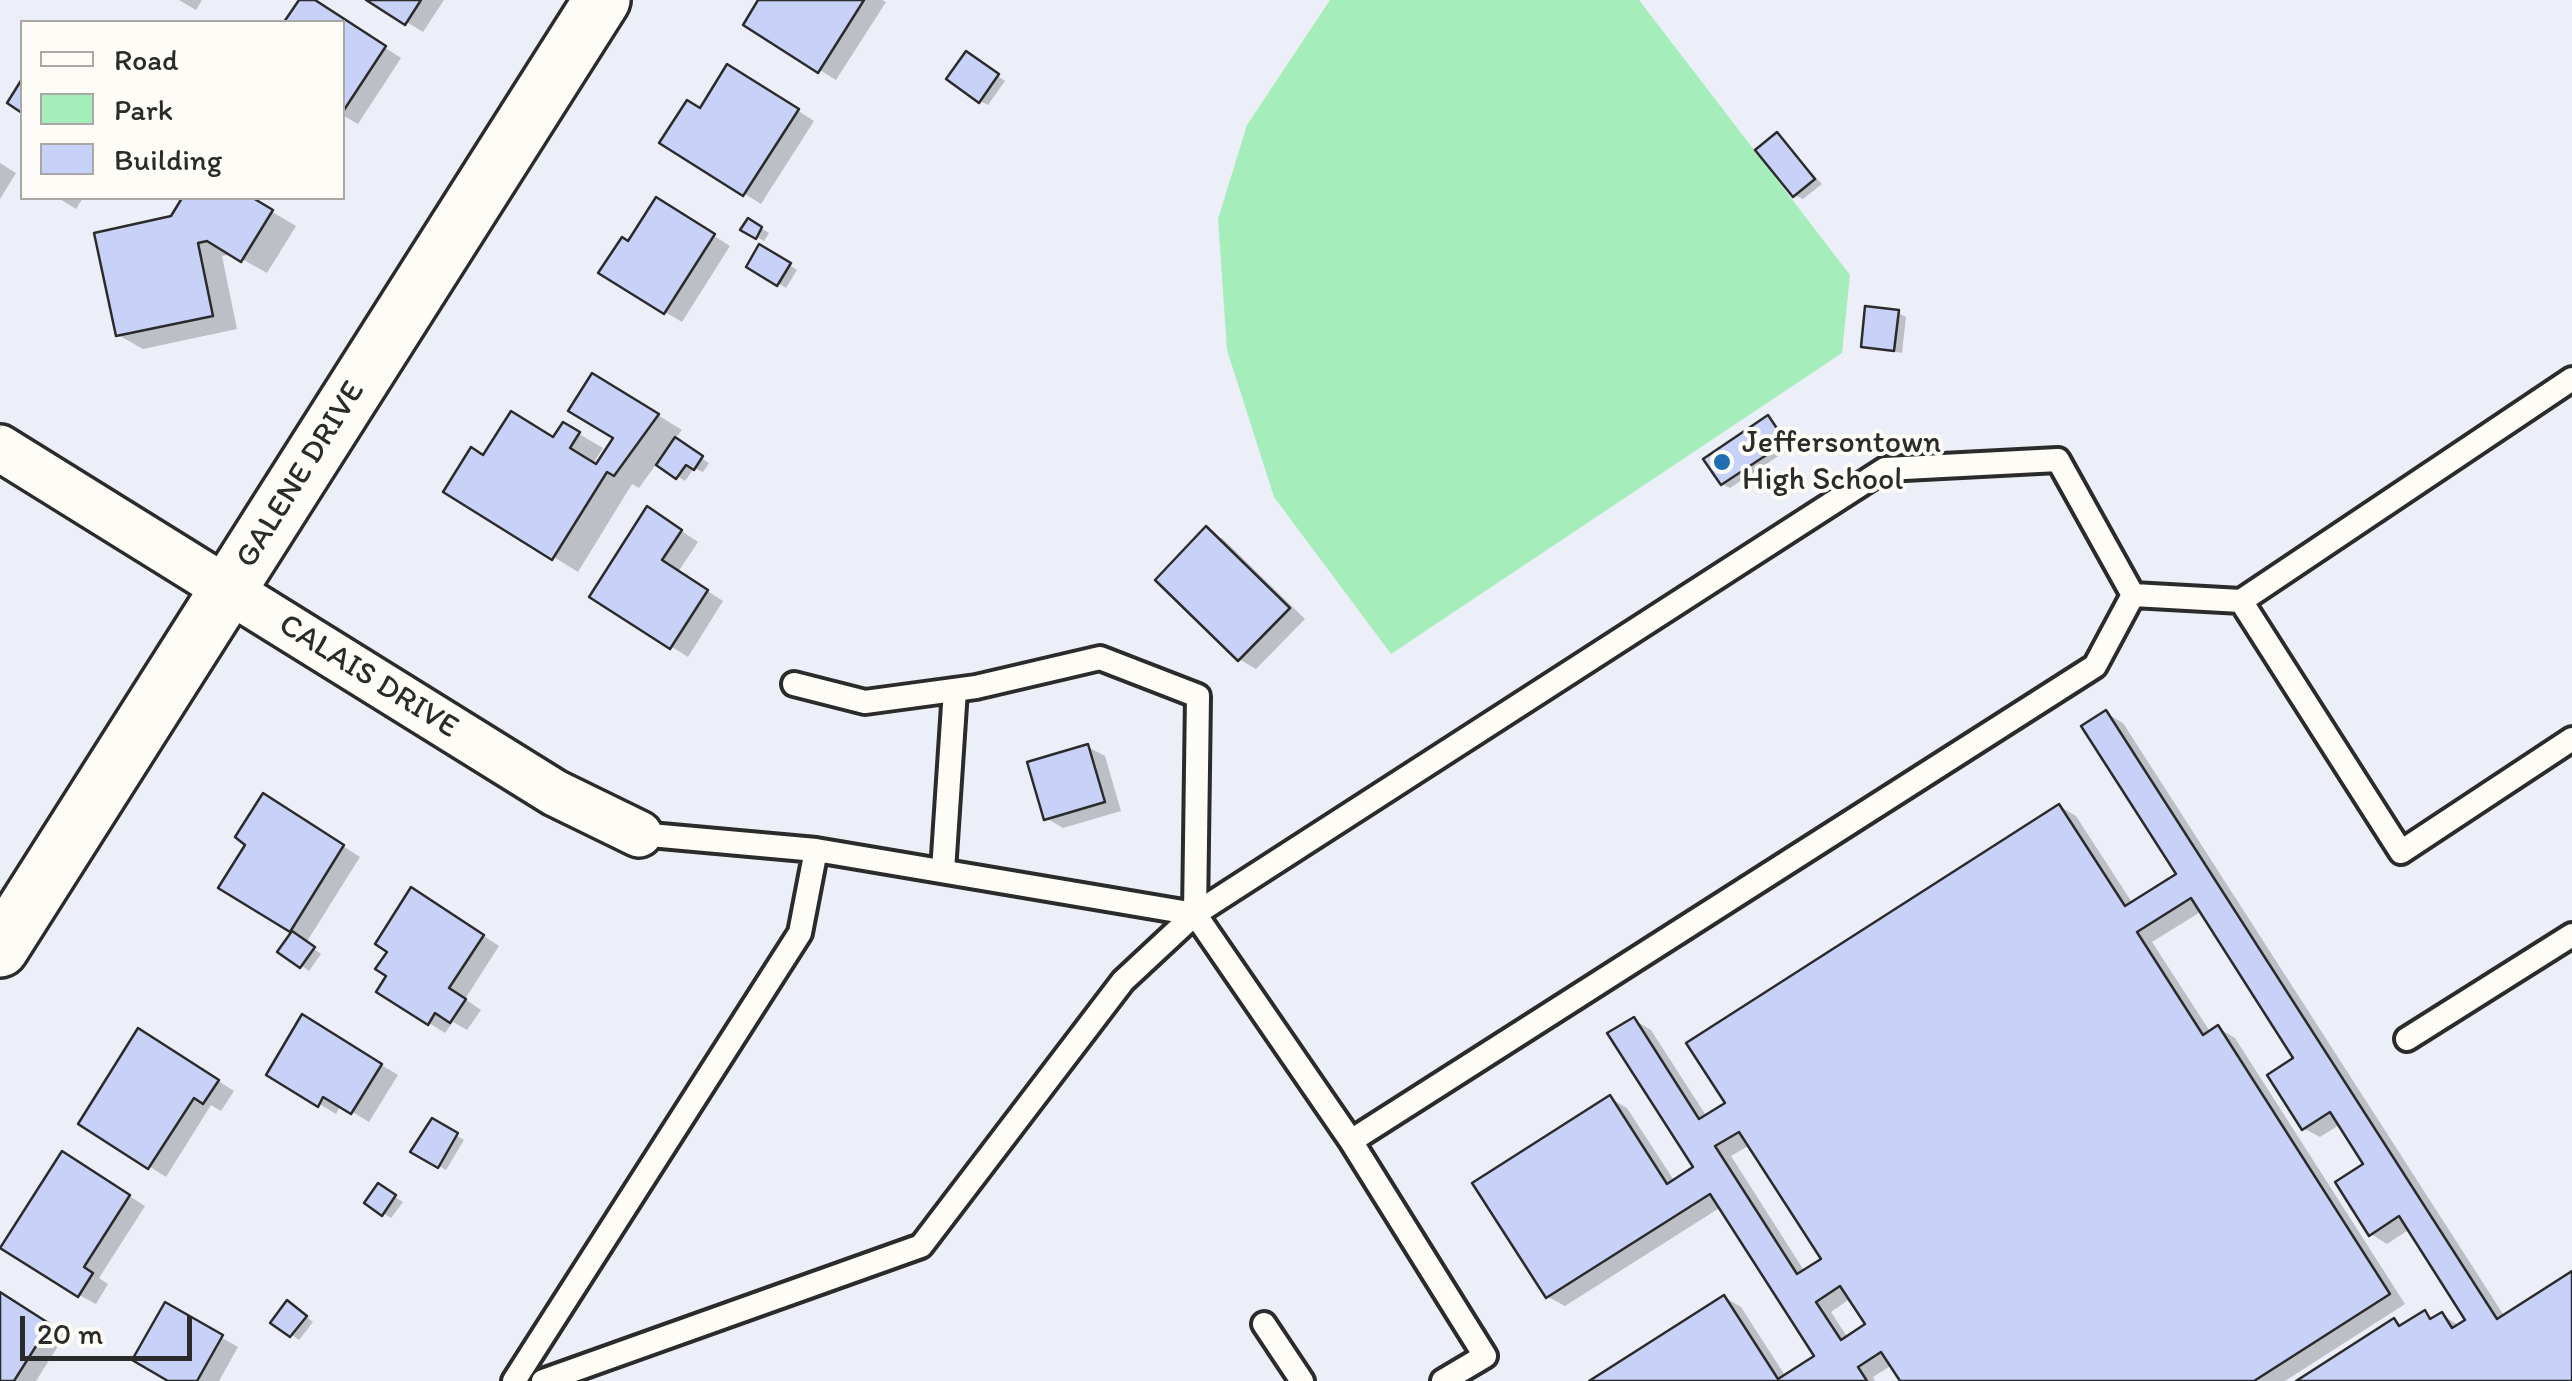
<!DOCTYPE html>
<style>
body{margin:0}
#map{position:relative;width:2572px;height:1381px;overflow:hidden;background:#edeff8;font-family:Itim,sans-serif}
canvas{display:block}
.legend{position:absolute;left:20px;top:20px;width:325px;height:180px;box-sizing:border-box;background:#fdfcf7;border:2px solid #a9a8a5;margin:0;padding:12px 18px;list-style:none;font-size:30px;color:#2b2b2b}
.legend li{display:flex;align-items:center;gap:20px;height:50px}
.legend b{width:50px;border:2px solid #a9a8a5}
.scale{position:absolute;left:20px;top:1316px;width:172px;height:45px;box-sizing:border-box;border:5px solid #2b2b2b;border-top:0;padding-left:12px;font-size:30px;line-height:35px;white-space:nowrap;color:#2b2b2b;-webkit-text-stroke:8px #fdfcf7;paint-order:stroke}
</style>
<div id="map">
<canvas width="2572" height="1381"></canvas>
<ul class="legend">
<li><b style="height:12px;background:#fdfcf7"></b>Road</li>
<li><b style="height:28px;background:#a5edbb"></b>Park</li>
<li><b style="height:28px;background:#c8d2f9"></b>Building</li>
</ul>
<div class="scale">20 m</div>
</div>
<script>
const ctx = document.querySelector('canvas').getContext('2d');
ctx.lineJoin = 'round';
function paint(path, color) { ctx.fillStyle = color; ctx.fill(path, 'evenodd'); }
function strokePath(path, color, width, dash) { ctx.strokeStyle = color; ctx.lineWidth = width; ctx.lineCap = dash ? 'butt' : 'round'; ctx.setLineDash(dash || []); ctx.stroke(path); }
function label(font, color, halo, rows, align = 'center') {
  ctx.font = font + ' Itim,sans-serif'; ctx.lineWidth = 8; ctx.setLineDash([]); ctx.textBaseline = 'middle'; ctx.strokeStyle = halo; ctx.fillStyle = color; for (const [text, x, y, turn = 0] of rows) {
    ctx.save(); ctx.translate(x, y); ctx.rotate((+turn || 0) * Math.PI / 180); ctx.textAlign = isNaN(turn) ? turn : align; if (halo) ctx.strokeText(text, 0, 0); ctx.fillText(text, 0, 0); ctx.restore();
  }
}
const green = new Path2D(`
 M 1330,0 L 1639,0 L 1850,275 L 1842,353 L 1391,654 L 1274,497 L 1227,350 L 1218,219 L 1247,125 Z`);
const shadow = new Path2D(`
 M 179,0 L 202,0 L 196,10 Z
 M 302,0 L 321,6 L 401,58 L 358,124 L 342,115 L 342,22 L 287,22 Z
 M 371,0 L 444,0 L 423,32 Z
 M 761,0 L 882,0 L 886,2 L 836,80 L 746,24 Z
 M 974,58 L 1005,81 L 988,105 L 980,101 Z
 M 745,77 L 814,121 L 761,204 L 662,142 Z
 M 1777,135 L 1822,184 L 1803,199 L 1795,195 Z
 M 0,163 L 16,173 L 0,199 Z
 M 58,198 L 83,198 L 76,209 Z
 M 185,198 L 249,198 L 296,226 L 267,273 L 233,254 L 222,256 L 237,329 L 143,349 L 118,335 Z
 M 673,210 L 730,246 L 682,322 L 665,312 L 629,244 Z
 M 749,221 L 769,233 L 764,241 L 743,229 Z
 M 760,247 L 797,270 L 786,288 L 749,266 Z
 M 1898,313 L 1906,317 L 1902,353 L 1863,345 Z
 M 617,390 L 682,430 L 674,440 L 709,463 L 703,472 L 694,468 L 685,481 L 657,463 L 639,488 L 632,484 L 578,572 L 447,491 L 485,458 L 555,440 L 564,425 L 603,448 L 589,470 L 593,473 L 616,437 Z
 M 1768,418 L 1792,447 L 1730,488 L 1722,484 Z
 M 664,519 L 698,542 L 678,572 L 723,601 L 688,657 L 592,596 Z
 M 1206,530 L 1223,539 L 1305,619 L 1256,669 L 1239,659 Z
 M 2106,713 L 2123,723 L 2505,1317 L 2572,1274 L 2572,1381 L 2301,1381 L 2394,1321 L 2404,1327 L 2425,1313 L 2435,1319 L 2442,1315 L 2460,1326 L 2469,1321 L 2410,1229 L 2387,1244 L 2371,1234 L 2367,1164 L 2341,1124 L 2320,1137 L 2303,1128 L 2297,1059 L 2202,911 L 2152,942 L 2211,1033 L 2218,1028 L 2235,1038 L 2405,1304 L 2285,1381 L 1903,1381 L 1892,1365 L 1873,1377 L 1875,1381 L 1594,1381 L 1724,1297 L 1741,1307 L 1786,1377 L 1817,1356 L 1721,1207 L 1565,1306 L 1548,1297 L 1610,1098 L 1627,1108 L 1675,1182 L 1697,1168 L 1634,1020 L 1651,1030 L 1707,1117 L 1728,1103 L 2059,806 L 2076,816 L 2133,904 L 2179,875 ZM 1750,1145 L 1824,1260 L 1805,1272 L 1731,1156 ZM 1851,1298 L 1869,1325 L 1848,1338 L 1831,1312 Z
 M 1088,747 L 1105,756 L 1121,811 L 1063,828 L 1046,818 Z
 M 281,806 L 360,857 L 306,943 L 321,954 L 309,971 L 281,952 L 295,932 L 222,887 Z
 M 429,900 L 499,946 L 465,999 L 481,1010 L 467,1030 L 453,1022 L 445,1033 L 429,1023 Z
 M 303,1018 L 398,1075 L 369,1122 L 341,1105 L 336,1114 L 270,1074 Z
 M 156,1041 L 234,1091 L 221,1111 L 211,1105 L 166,1177 L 81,1123 Z
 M 433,1121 L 464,1140 L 446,1170 L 414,1151 Z
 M 79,1164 L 145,1206 L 99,1278 L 108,1284 L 96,1304 L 79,1295 Z
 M 379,1187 L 403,1202 L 391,1218 L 383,1213 Z
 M 0,1294 L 65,1335 L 36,1381 L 0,1381 Z
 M 166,1306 L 238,1347 L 219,1381 L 173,1381 Z
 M 295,1308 L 313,1322 L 299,1340 L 274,1322 Z`);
const building = new Path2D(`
 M 299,0 L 315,0 L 386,46 L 342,113 L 342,22 L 284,22 Z
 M 366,0 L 421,0 L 405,25 Z
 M 758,0 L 864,0 L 818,73 L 743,25 Z
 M 966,51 L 999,74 L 979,103 L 946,79 Z
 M 727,64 L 799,109 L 743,196 L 659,143 L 687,100 L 700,108 Z
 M 22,79 L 22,113 L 7,103 Z
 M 1777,132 L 1815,179 L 1793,197 L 1755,150 Z
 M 656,197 L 715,234 L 664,314 L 598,273 L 622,237 L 628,241 Z
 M 182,198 L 253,198 L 273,210 L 241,262 L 207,241 L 198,243 L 213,316 L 116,336 L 94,233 L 171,216 Z
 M 748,218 L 762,227 L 756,239 L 740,230 Z
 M 759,244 L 791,263 L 777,286 L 746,267 Z
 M 1865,306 L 1899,310 L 1894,351 L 1861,347 Z
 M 592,373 L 659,414 L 614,476 L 607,472 L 552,560 L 443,492 L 471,447 L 483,455 L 511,411 L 553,437 L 563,422 L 580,432 L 570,448 L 596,464 L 613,438 L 568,411 Z
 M 1768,415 L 1786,442 L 1721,485 L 1703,459 Z
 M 675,437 L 703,456 L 694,470 L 686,465 L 676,479 L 656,465 Z
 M 647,506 L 682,530 L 662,560 L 708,590 L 670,649 L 589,597 Z
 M 1206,526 L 1290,608 L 1238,661 L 1155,580 Z
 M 2106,710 L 2497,1319 L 2572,1271 L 2572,1381 L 2296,1381 L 2394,1318 L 2399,1326 L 2425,1310 L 2430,1319 L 2442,1312 L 2452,1328 L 2465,1320 L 2399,1216 L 2369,1236 L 2335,1182 L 2363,1164 L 2330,1112 L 2302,1130 L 2267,1075 L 2293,1058 L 2191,898 L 2137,932 L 2203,1035 L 2218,1025 L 2390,1294 L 2254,1381 L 1900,1381 L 1881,1352 L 1858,1367 L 1867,1381 L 1589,1381 L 1724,1295 L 1778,1379 L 1814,1356 L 1710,1194 L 1546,1298 L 1472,1183 L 1610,1095 L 1667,1184 L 1693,1167 L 1607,1033 L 1634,1017 L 1699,1119 L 1725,1103 L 1686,1043 L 2059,804 L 2125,906 L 2176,874 L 2081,726 ZM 1739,1132 L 1821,1259 L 1797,1274 L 1715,1146 ZM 1840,1286 L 1865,1324 L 1841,1340 L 1816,1302 Z
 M 1088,744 L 1105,802 L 1044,820 L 1027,762 Z
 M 263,793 L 344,845 L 290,932 L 218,888 L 245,845 L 235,837 Z
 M 411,887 L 484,935 L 449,988 L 466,999 L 450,1023 L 435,1013 L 428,1025 L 376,992 L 386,976 L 375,969 L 387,952 L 375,944 Z
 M 292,931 L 315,947 L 300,968 L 277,952 Z
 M 302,1014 L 382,1064 L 351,1114 L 323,1097 L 318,1107 L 266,1075 Z
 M 138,1028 L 219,1080 L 203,1104 L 194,1098 L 148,1169 L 78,1124 Z
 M 432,1118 L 458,1133 L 438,1168 L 410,1152 Z
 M 62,1151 L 130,1195 L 84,1267 L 93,1273 L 78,1297 L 0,1248 Z
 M 378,1183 L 396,1195 L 382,1216 L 364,1203 Z
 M 0,1292 L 50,1324 L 14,1381 L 0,1381 Z
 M 287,1300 L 307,1316 L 290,1337 L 270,1323 Z
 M 165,1302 L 223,1335 L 197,1381 L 168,1381 L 132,1360 Z`);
const lane = new Path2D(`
 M 2058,460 L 2133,595 L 2095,666 L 1351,1141 L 1195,914 L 1885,469 Z
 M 2133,595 L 2241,601 L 2572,379
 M 2241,601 L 2401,852 L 2572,739
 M 794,684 L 865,702 L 976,687 L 1100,658 L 1198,696 L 1195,914
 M 639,834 L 816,850
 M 943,871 L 955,690
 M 2407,1039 L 2572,935
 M 1351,1141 L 1485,1356 L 1443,1381
 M 1264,1324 L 1302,1381
 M 514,1381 L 800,933 L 816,850 L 1195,914 L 1123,981 L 921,1246 L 543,1381`);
const street = new Path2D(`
 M 0,448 L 555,793 L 639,834`);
const secondary = new Path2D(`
 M 0,949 L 602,0`);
const markers = [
 [1722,462,10,"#1f6fb2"]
];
const poiNames = [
 ["Jeffersontown",1742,444],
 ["High School",1742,481]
];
const streetNames = [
 ["GALENE DRIVE",301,475,-58],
 ["CALAIS DRIVE",368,677,32]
];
paint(green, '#a5edbb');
paint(shadow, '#0003');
paint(building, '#c8d2f9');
strokePath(building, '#2b2b2b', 2.5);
strokePath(lane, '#2b2b2b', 30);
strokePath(street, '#2b2b2b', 52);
strokePath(secondary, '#2b2b2b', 62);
strokePath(lane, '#fdfcf7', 22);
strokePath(street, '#fdfcf7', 45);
strokePath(secondary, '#fdfcf7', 55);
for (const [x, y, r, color] of markers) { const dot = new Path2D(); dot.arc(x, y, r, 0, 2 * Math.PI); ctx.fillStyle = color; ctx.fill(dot); strokePath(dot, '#fdfcf7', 4); }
label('32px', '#2b2b2b', '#fdfcf7', poiNames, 'left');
label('32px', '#2b2b2b', '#fdfcf7', streetNames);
</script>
